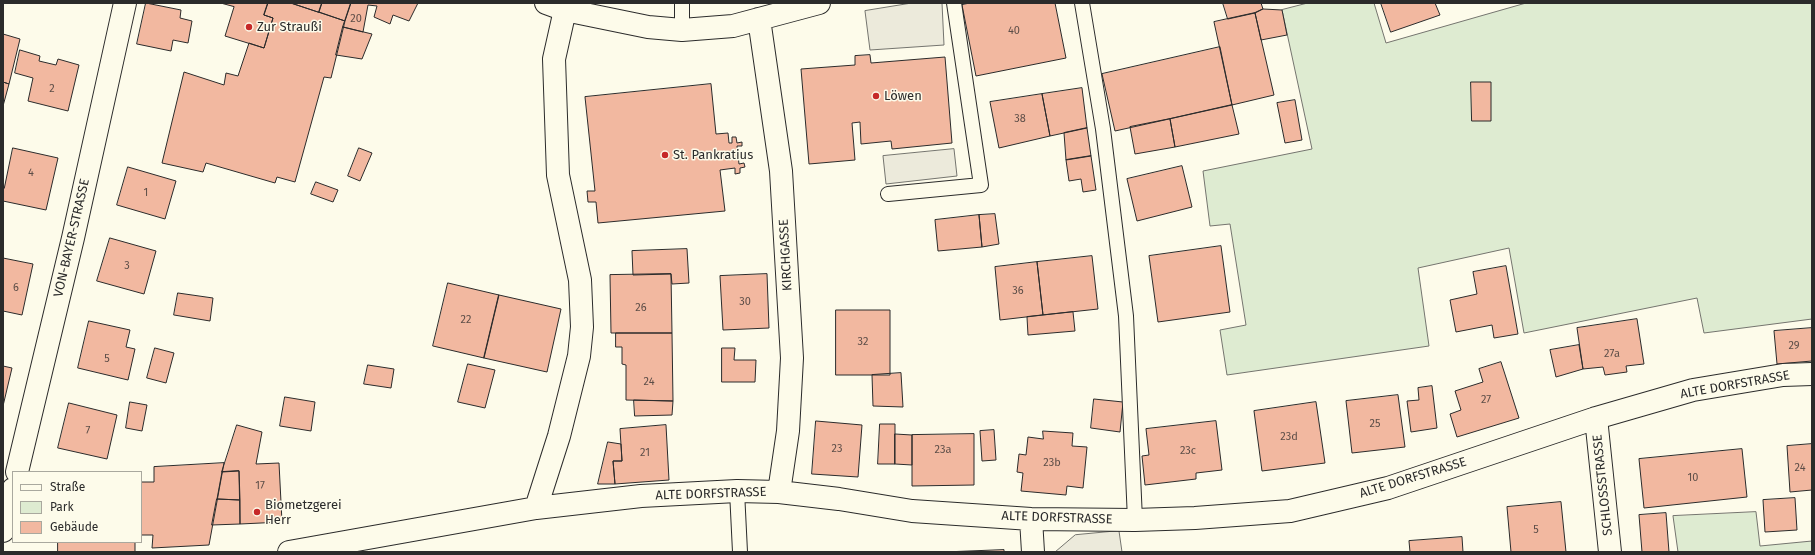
<!DOCTYPE html>
<meta charset="utf-8">
<style>
body{margin:0}
#map{position:relative;width:1815px;height:555px;overflow:hidden;background:#fdfbea;font-family:"Fira Sans",sans-serif}
canvas{display:block}
.frame{position:absolute;inset:0;border:4px solid #2b2b2b;pointer-events:none}
.legend{position:absolute;left:12px;top:471px;width:130px;height:72px;box-sizing:border-box;background:#fdfbea;border:1px solid #a9a89e;margin:0;padding:5px 7px;list-style:none;font-size:12px;color:#2b2b2b}
.legend li{display:flex;align-items:center;gap:8px;height:20px}
.legend b{width:20px;border:1px solid #a9a89e}
</style>
<div id="map">
<canvas width="1815" height="555"></canvas>
<div class="frame"></div>
<ul class="legend">
<li><b style="height:5px;background:#fdfbea"></b>Straße</li>
<li><b style="height:11px;background:#deebd1"></b>Park</li>
<li><b style="height:11px;background:#f2b8a0"></b>Gebäude</li>
</ul>
</div>
<script>
const ctx = document.querySelector('canvas').getContext('2d');
ctx.lineJoin = 'round';
function paint(path, color) { ctx.fillStyle = color; ctx.fill(path, 'evenodd'); }
function strokePath(path, color, width, dash) { ctx.strokeStyle = color; ctx.lineWidth = width; ctx.lineCap = dash ? 'butt' : 'round'; ctx.setLineDash(dash || []); ctx.stroke(path); }
function label(font, color, halo, rows, align = 'center') {
  ctx.font = font + ' "Fira Sans",sans-serif'; ctx.lineWidth = 3; ctx.setLineDash([]); ctx.textBaseline = 'middle'; ctx.strokeStyle = halo; ctx.fillStyle = color; for (const [text, x, y, turn = 0] of rows) {
    ctx.save(); ctx.translate(x, y); ctx.rotate((+turn || 0) * Math.PI / 180); ctx.textAlign = isNaN(turn) ? turn : align; if (halo) ctx.strokeText(text, 0, 0); ctx.fillText(text, 0, 0); ctx.restore();
  }
}
const green = new Path2D(`
 M 1308,3 L 1374,3 L 1386,43 L 1526,3 L 1812,3 L 1812,319 L 1704,333 L 1697,298 L 1524,333 L 1509,248 L 1418,268 L 1429,346 L 1227,375 L 1220,330 L 1246,325 L 1230,224 L 1210,226 L 1203,171 L 1312,149 L 1282,10 Z
 M 1756,512 L 1760,546 L 1812,541 L 1812,552 L 1678,552 L 1673,516 Z`);
const parking = new Path2D(`
 M 912,3 L 942,3 L 944,45 L 870,50 L 865,11 Z
 M 954,149 L 957,176 L 886,184 L 883,156 Z
 M 1119,531 L 1122,552 L 1055,552 L 1075,535 Z`);
const building = new Path2D(`
 M 146,3 L 181,10 L 180,18 L 192,21 L 188,43 L 173,40 L 171,51 L 137,44 Z
 M 221,3 L 268,3 L 264,15 L 273,18 L 264,48 L 225,36 L 234,7 Z
 M 268,3 L 291,3 L 345,21 L 331,78 L 324,77 L 295,182 L 277,177 L 275,183 L 206,163 L 203,172 L 162,163 L 184,72 L 224,85 L 226,73 L 238,76 L 249,43 L 264,48 L 273,18 L 264,15 Z
 M 291,3 L 322,3 L 319,12 Z
 M 322,3 L 351,3 L 345,21 L 319,12 Z
 M 351,3 L 418,3 L 409,21 L 393,15 L 390,24 L 374,17 L 377,6 L 368,5 L 363,32 L 343,27 Z
 M 970,3 L 1055,3 L 1066,58 L 976,76 L 962,5 Z
 M 1223,3 L 1261,3 L 1263,9 L 1255,13 L 1228,19 Z
 M 1381,3 L 1435,3 L 1440,15 L 1391,32 Z
 M 1263,9 L 1282,10 L 1287,35 L 1261,40 L 1255,13 Z
 M 1255,13 L 1274,95 L 1232,105 L 1214,22 Z
 M 343,27 L 372,34 L 362,59 L 336,55 Z
 M 3,34 L 20,39 L 9,84 L 3,82 Z
 M 1220,47 L 1232,105 L 1115,131 L 1102,74 Z
 M 20,50 L 40,56 L 39,61 L 56,65 L 58,59 L 79,65 L 68,111 L 28,101 L 33,78 L 15,73 Z
 M 870,55 L 871,63 L 945,57 L 952,143 L 892,149 L 891,141 L 861,144 L 860,122 L 852,123 L 855,160 L 809,164 L 801,69 L 855,65 L 855,56 Z
 M 3,82 L 9,84 L 3,106 Z
 M 1471,82 L 1491,82 L 1491,121 L 1472,121 Z
 M 711,84 L 716,134 L 728,133 L 729,143 L 732,143 L 732,137 L 736,137 L 737,143 L 742,142 L 742,146 L 737,146 L 739,164 L 744,163 L 745,167 L 740,168 L 740,173 L 735,174 L 735,168 L 720,170 L 725,211 L 598,223 L 596,202 L 588,202 L 587,191 L 595,191 L 585,97 Z
 M 1082,88 L 1087,128 L 1050,136 L 1042,94 Z
 M 1042,94 L 1050,136 L 999,148 L 990,102 Z
 M 1295,100 L 1302,140 L 1285,143 L 1277,103 Z
 M 1232,105 L 1239,134 L 1175,147 L 1170,119 Z
 M 1170,119 L 1175,147 L 1135,154 L 1130,127 Z
 M 1087,128 L 1091,156 L 1066,160 L 1064,133 Z
 M 13,148 L 58,158 L 46,210 L 3,201 L 3,187 L 4,188 Z
 M 359,148 L 372,153 L 360,181 L 348,176 Z
 M 1091,156 L 1096,190 L 1083,192 L 1081,179 L 1069,181 L 1066,160 Z
 M 1182,166 L 1192,207 L 1137,221 L 1127,179 Z
 M 128,167 L 176,181 L 165,219 L 117,205 Z
 M 316,182 L 338,190 L 333,202 L 311,194 Z
 M 995,214 L 999,244 L 982,247 L 979,215 Z
 M 979,215 L 982,247 L 938,251 L 935,220 Z
 M 110,238 L 156,251 L 144,294 L 97,281 Z
 M 1221,246 L 1230,312 L 1158,322 L 1149,256 Z
 M 687,249 L 689,283 L 672,284 L 671,274 L 633,275 L 632,251 Z
 M 1092,256 L 1098,309 L 1043,315 L 1037,262 Z
 M 3,258 L 33,264 L 22,315 L 3,311 Z
 M 1037,262 L 1043,315 L 1000,320 L 995,267 Z
 M 1506,266 L 1518,334 L 1494,338 L 1492,325 L 1456,332 L 1450,300 L 1477,294 L 1473,272 Z
 M 671,274 L 672,333 L 611,333 L 610,275 Z
 M 767,274 L 769,328 L 723,330 L 720,276 Z
 M 448,283 L 499,295 L 484,358 L 433,346 Z
 M 178,293 L 213,298 L 210,321 L 174,315 Z
 M 499,295 L 561,309 L 547,372 L 484,358 Z
 M 836,310 L 890,310 L 890,375 L 836,375 Z
 M 1073,312 L 1075,331 L 1028,335 L 1027,317 Z
 M 1637,319 L 1644,364 L 1626,366 L 1627,372 L 1605,375 L 1603,367 L 1583,369 L 1577,328 Z
 M 89,321 L 130,330 L 126,347 L 135,349 L 128,380 L 78,368 Z
 M 1812,328 L 1812,361 L 1777,364 L 1774,331 Z
 M 616,333 L 672,333 L 673,401 L 626,400 L 626,365 L 622,364 L 622,347 L 616,347 Z
 M 1579,345 L 1583,369 L 1556,377 L 1550,350 Z
 M 155,348 L 174,353 L 166,383 L 147,378 Z
 M 722,348 L 735,348 L 734,360 L 756,360 L 755,382 L 722,382 Z
 M 1501,362 L 1519,418 L 1457,437 L 1450,414 L 1461,410 L 1455,391 L 1483,382 L 1479,369 Z
 M 468,364 L 495,370 L 485,408 L 458,402 Z
 M 368,365 L 394,369 L 391,388 L 364,384 Z
 M 3,366 L 12,368 L 3,406 Z
 M 901,373 L 903,407 L 873,406 L 872,375 Z
 M 1432,386 L 1437,428 L 1411,432 L 1407,401 L 1419,400 L 1418,388 Z
 M 1398,395 L 1405,447 L 1352,453 L 1346,401 Z
 M 285,397 L 315,402 L 311,431 L 280,426 Z
 M 1094,399 L 1123,402 L 1120,432 L 1091,428 Z
 M 634,400 L 673,401 L 672,415 L 635,416 Z
 M 130,402 L 147,405 L 142,431 L 126,428 Z
 M 1316,402 L 1325,463 L 1262,471 L 1254,411 Z
 M 69,403 L 117,415 L 107,459 L 58,448 Z
 M 816,421 L 862,425 L 858,477 L 812,474 Z
 M 1216,421 L 1222,470 L 1196,473 L 1196,479 L 1145,485 L 1142,456 L 1149,455 L 1146,429 Z
 M 880,424 L 895,424 L 895,464 L 878,464 Z
 M 237,425 L 262,432 L 256,464 L 279,463 L 282,522 L 240,524 L 239,471 L 222,472 Z
 M 666,425 L 669,480 L 615,484 L 613,461 L 622,461 L 620,429 Z
 M 994,430 L 996,460 L 982,461 L 980,431 Z
 M 1043,431 L 1073,433 L 1072,446 L 1087,447 L 1083,488 L 1067,486 L 1066,495 L 1021,491 L 1023,473 L 1017,472 L 1019,454 L 1026,455 L 1028,437 L 1043,439 Z
 M 895,434 L 912,435 L 912,465 L 895,464 Z
 M 974,434 L 974,485 L 912,486 L 912,435 Z
 M 608,442 L 621,444 L 622,461 L 613,461 L 615,484 L 598,484 Z
 M 1812,444 L 1812,490 L 1790,492 L 1787,446 Z
 M 1742,449 L 1747,497 L 1644,508 L 1639,459 Z
 M 224,463 L 209,545 L 152,548 L 153,535 L 141,535 L 141,482 L 154,482 L 154,467 Z
 M 239,471 L 240,500 L 217,499 L 222,472 Z
 M 1795,498 L 1797,530 L 1765,532 L 1763,500 Z
 M 217,499 L 240,500 L 240,524 L 212,525 Z
 M 1561,502 L 1566,552 L 1511,552 L 1507,507 Z
 M 1666,513 L 1669,552 L 1642,552 L 1639,515 Z
 M 1462,537 L 1463,552 L 1410,552 L 1409,541 Z
 M 58,542 L 135,542 L 135,552 L 58,552 Z
 M 1004,550 L 1004,552 L 944,552 Z`);
const lane = new Path2D(`
 M 1082,3 L 1103,129 L 1126,316 L 1135,520
 M 682,30 L 682,3
 M 888,194 L 981,185 L 954,3
 M 737,491 L 740,552`);
const street = new Path2D(`
 M 546,3 L 565,10 L 648,27 L 682,30 L 733,26 L 819,3
 M 759,19 L 781,171 L 792,358 L 788,431 L 779,492
 M 1596,418 L 1610,552
 M 17,472 L 73,238 L 125,3
 M 536,508 L 559,436 L 579,356 L 582,327 L 580,280 L 558,175 L 554,59 L 565,10
 M 1031,519 L 1033,552
 M 3,531 L 13,489
 M 289,552 L 536,508 L 641,496 L 737,491 L 779,492 L 839,499 L 912,511 L 1031,519 L 1135,520 L 1195,518 L 1290,511 L 1388,488 L 1596,418 L 1693,390 L 1783,375 L 1812,374`);
const markers = [
 [249,27,4,"#c62828"],
 [876,96,4,"#c62828"],
 [665,155,4,"#c62828"],
 [257,512,4,"#c62828"]
];
const numberNames = [
 ["20",356,19],
 ["40",1014,31],
 ["2",52,89],
 ["38",1020,119],
 ["4",31,173],
 ["1",146,193],
 ["3",127,266],
 ["6",16,288],
 ["36",1018,291],
 ["30",745,302],
 ["26",641,308],
 ["22",466,320],
 ["32",863,342],
 ["29",1794,346],
 ["27a",1612,354],
 ["5",107,359],
 ["24",649,382],
 ["27",1486,400],
 ["25",1375,424],
 ["7",88,431],
 ["23d",1289,437],
 ["23",837,449],
 ["23a",943,450],
 ["23c",1188,451],
 ["21",645,453],
 ["23b",1052,463],
 ["24",1800,468],
 ["10",1693,478],
 ["17",260,486],
 ["5",1536,530]
];
const poiNames = [
 ["Zur Straußi",257,27],
 ["Löwen",884,96],
 ["St. Pankratius",673,155],
 ["Biometzgerei",265,505],
 ["Herr",265,520]
];
const streetNames = [
 ["VON-BAYER-STRASSE",72,238,-77],
 ["KIRCHGASSE",786,255,-93],
 ["ALTE DORFSTRASSE",1735,385,-10],
 ["ALTE DORFSTRASSE",1413,478,-17],
 ["SCHLOSSSTRASSE",1603,485,-96],
 ["ALTE DORFSTRASSE",711,494,-2],
 ["ALTE DORFSTRASSE",1057,518,2]
];
paint(green, '#deebd1');
strokePath(green, '#74746e', 1);
paint(parking, '#eceadb');
strokePath(parking, '#74746e', 1);
paint(building, '#f2b8a0');
strokePath(building, '#2b2b2b', 1);
strokePath(lane, '#2b2b2b', 16);
strokePath(street, '#2b2b2b', 24);
strokePath(lane, '#fdfbea', 14);
strokePath(street, '#fdfbea', 22);
for (const [x, y, r, color] of markers) { const dot = new Path2D(); dot.arc(x, y, r, 0, 2 * Math.PI); ctx.fillStyle = color; ctx.fill(dot); strokePath(dot, '#fdfbea', 1.5); }
label('11px', '#5d4e48', null, numberNames);
label('13px', '#2b2b2b', '#fdfbea', poiNames, 'left');
label('13px', '#2b2b2b', '#fdfbea', streetNames);
</script>
